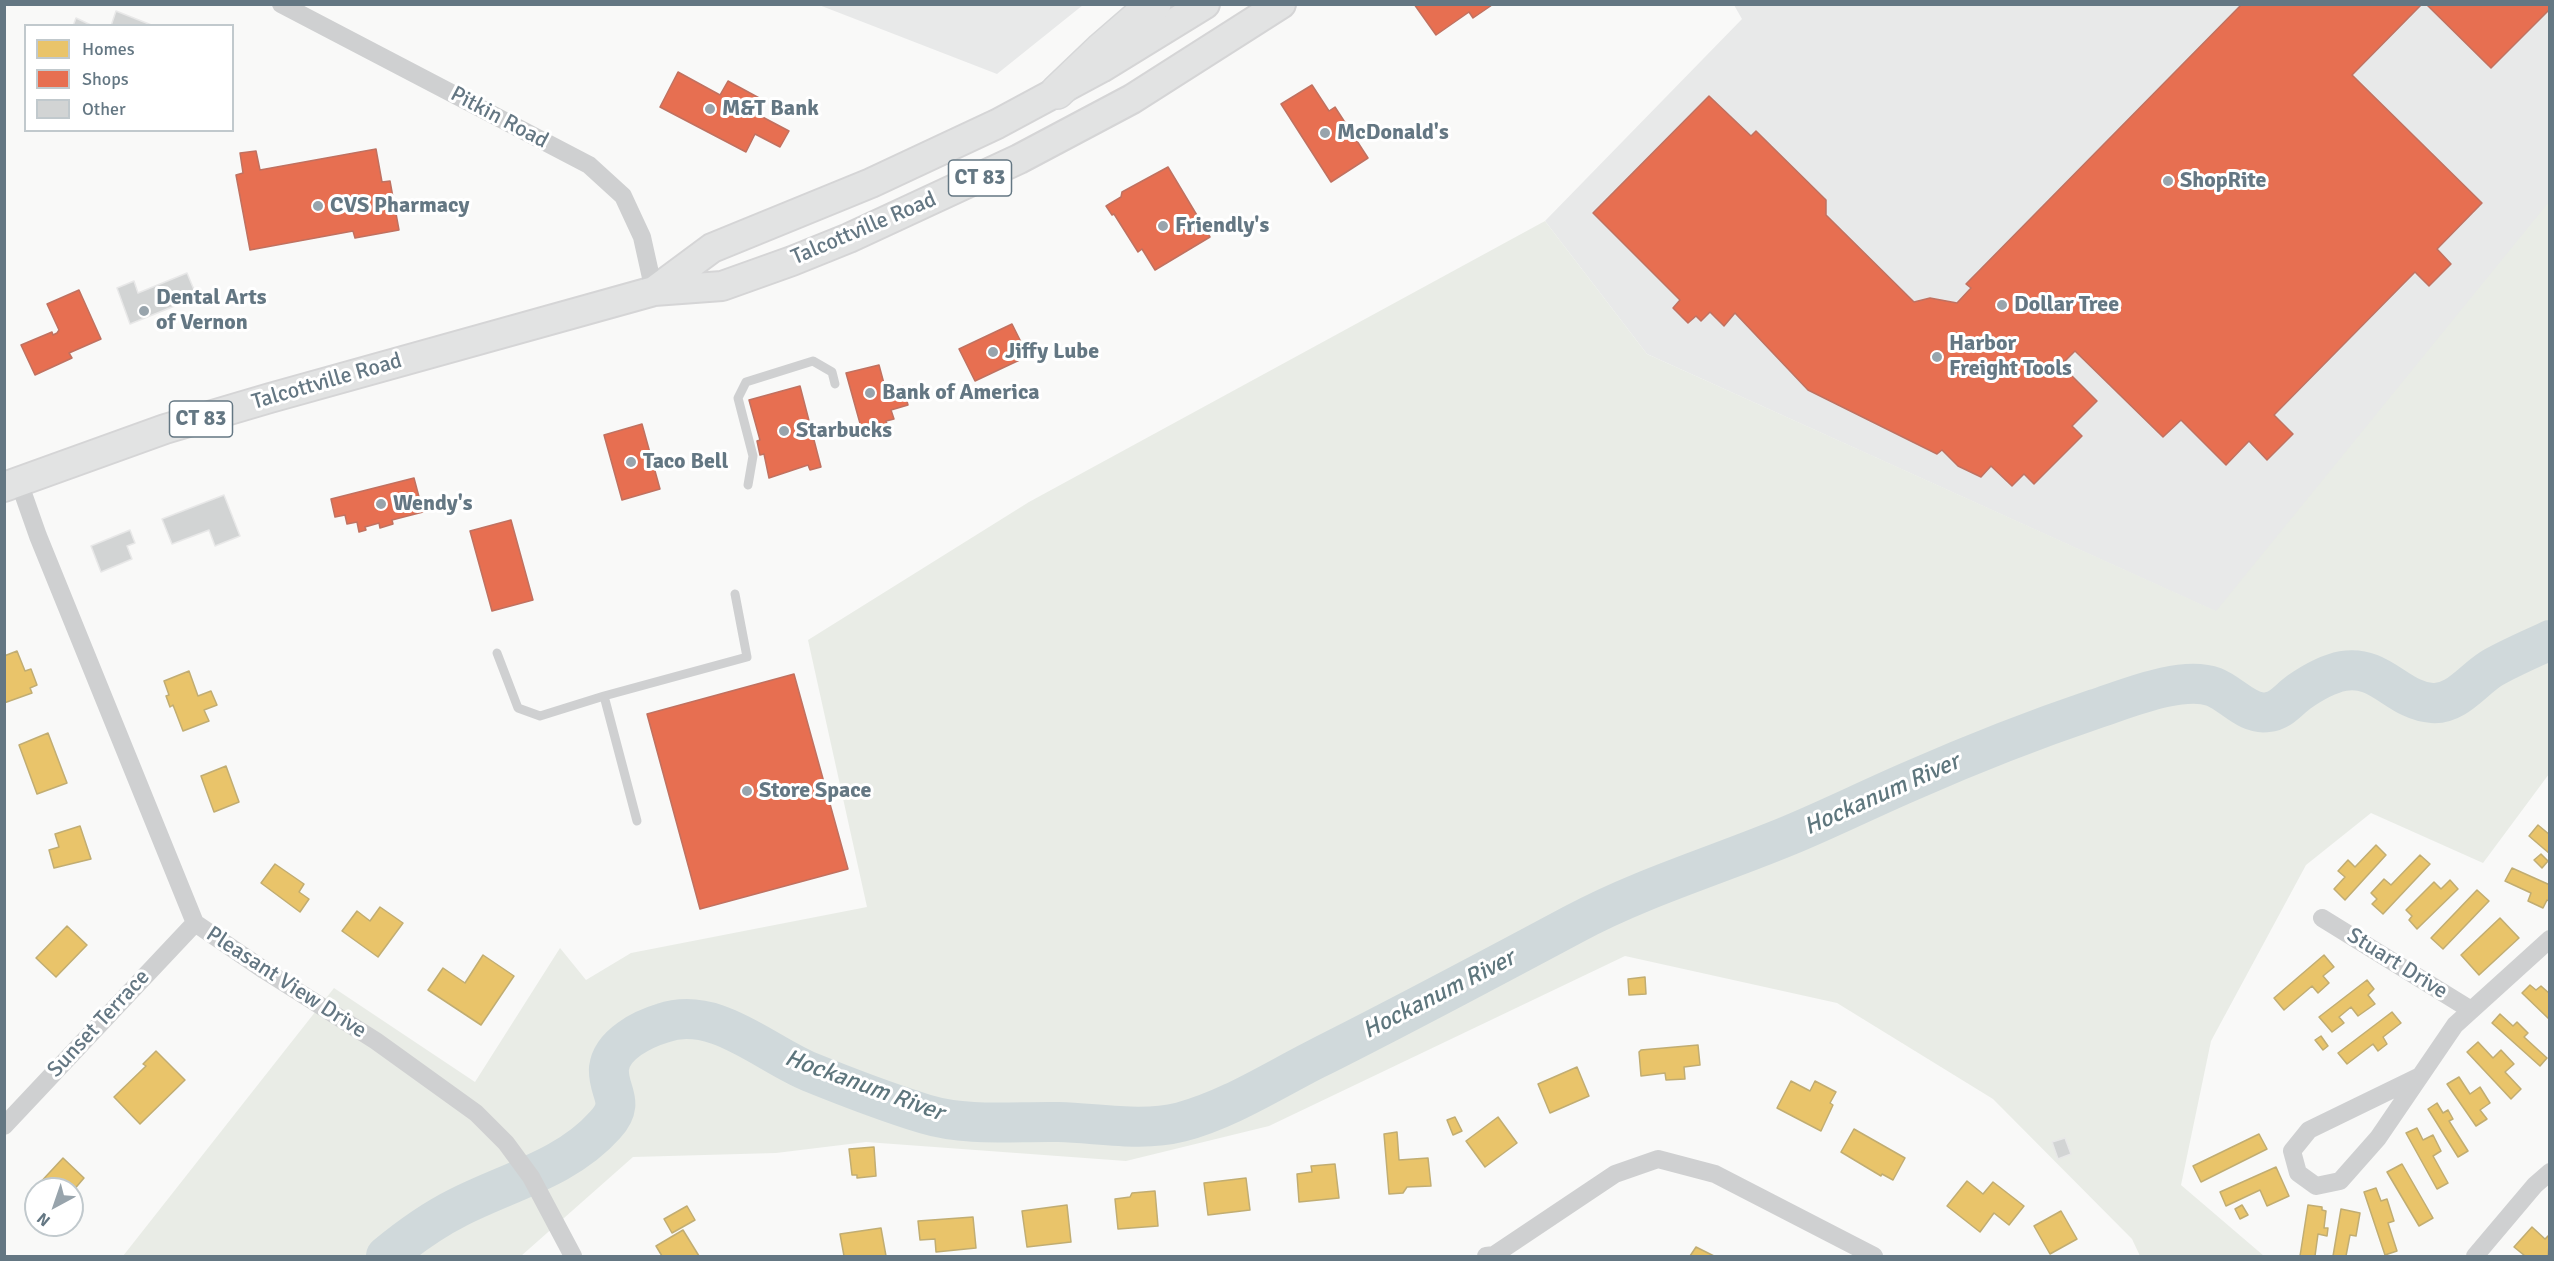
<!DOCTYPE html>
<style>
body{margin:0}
#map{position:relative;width:2554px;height:1261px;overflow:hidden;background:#f9f9f8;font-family:Signika,sans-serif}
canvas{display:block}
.frame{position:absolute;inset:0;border:6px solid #647783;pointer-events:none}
.legend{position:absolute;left:24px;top:24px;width:210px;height:108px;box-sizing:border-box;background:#fff;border:2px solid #c1c9cd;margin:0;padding:8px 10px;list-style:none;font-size:18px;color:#647783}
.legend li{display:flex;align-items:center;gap:12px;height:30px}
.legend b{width:30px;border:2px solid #c1c9cd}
.north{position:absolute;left:24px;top:1177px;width:60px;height:60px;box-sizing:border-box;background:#fff;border:2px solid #c1c9cd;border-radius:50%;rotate:220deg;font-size:16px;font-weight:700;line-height:24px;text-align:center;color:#647783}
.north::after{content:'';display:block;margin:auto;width:21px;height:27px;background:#98a4ac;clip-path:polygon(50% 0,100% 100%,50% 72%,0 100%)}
</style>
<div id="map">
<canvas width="2554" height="1261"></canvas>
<div class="frame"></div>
<ul class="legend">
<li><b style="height:16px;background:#e9c46a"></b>Homes</li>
<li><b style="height:16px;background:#e76f51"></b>Shops</li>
<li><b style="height:16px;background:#d2d4d4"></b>Other</li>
</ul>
<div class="north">N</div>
</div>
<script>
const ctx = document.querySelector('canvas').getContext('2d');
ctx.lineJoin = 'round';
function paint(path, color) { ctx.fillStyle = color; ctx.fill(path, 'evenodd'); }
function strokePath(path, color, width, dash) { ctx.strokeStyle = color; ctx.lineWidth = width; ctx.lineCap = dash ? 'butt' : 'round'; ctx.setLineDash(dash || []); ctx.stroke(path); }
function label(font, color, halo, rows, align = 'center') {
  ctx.font = font + ' Signika,sans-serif'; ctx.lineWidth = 6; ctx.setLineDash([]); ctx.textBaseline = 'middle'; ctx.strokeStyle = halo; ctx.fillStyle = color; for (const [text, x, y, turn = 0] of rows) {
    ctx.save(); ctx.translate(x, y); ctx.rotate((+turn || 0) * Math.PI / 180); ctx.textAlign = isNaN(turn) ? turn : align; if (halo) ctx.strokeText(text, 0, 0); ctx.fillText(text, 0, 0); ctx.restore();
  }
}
const built = new Path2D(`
 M 819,5 L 1083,5 L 997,74 Z
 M 1734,5 L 2549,5 L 2550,202 L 2217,612 L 1647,354 L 1545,221 L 1742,19 Z`);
const green = new Path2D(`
 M 2549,202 L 2549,774 L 2483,863 L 2371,813 L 2306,865 L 2211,1041 L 2181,1185 L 2264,1256 L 2140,1256 L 2132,1239 L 1993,1099 L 1837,1003 L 1625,956 L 1269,1126 L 1126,1161 L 866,1142 L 776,1153 L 633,1157 L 521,1256 L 123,1256 L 334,988 L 475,1082 L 560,948 L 586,980 L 631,953 L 867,907 L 808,640 L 1029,502 L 1545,221 L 1647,354 L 2216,611 Z`);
const homes = new Path2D(`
 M 17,651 L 25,671 L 31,669 L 37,685 L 30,688 L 32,693 L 4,703 L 4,656 Z
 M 189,671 L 198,696 L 211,691 L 217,705 L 204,710 L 209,721 L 183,731 L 173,705 L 170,707 L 166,696 L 169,695 L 164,681 Z
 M 48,733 L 67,783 L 37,794 L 19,745 Z
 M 226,766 L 239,802 L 214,812 L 201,776 Z
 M 2538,825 L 2550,835 L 2550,854 L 2529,836 Z
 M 80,826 L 91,859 L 54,868 L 49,850 L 59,847 L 55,834 Z
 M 2376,845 L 2386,855 L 2345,900 L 2334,889 L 2345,877 L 2338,871 L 2348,860 L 2355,867 Z
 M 2541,854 L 2548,861 L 2542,868 L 2534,860 Z
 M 2420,855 L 2430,864 L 2383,914 L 2372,904 L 2377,899 L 2371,893 L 2384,879 L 2391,885 Z
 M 275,864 L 304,884 L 299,892 L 309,899 L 300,912 L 261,883 Z
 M 2512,868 L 2550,885 L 2550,902 L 2547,900 L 2543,908 L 2528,901 L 2531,893 L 2505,881 Z
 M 2450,880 L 2458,889 L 2417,929 L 2409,920 L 2412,916 L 2406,910 L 2434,882 L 2441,889 Z
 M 2477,890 L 2489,901 L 2443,949 L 2431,938 Z
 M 380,907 L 403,923 L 378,957 L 342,931 L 357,911 L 370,921 Z
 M 2500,918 L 2519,938 L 2479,975 L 2461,955 Z
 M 67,926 L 87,945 L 56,977 L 36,958 Z
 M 483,955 L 514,976 L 481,1025 L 428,990 L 443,968 L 465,983 Z
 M 2324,955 L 2334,967 L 2323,976 L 2329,983 L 2318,993 L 2312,986 L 2284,1010 L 2274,998 Z
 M 1645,977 L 1646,994 L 1629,995 L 1628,979 Z
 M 2367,980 L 2374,989 L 2368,995 L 2375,1004 L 2358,1016 L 2351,1007 L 2339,1017 L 2344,1023 L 2332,1032 L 2319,1017 Z
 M 2530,985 L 2536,990 L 2541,986 L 2550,994 L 2550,1020 L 2522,993 Z
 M 2392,1012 L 2401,1023 L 2383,1037 L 2387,1044 L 2378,1051 L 2373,1044 L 2347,1064 L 2338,1053 Z
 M 2500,1014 L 2513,1026 L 2517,1022 L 2528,1033 L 2524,1037 L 2547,1058 L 2540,1066 L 2492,1023 Z
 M 2321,1036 L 2328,1046 L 2323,1050 L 2315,1040 Z
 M 2478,1042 L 2493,1058 L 2501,1050 L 2514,1064 L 2505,1072 L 2521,1089 L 2511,1099 L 2467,1052 Z
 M 1698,1045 L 1700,1065 L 1684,1067 L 1685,1079 L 1666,1080 L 1665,1073 L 1641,1076 L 1639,1052 L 1641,1050 Z
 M 156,1051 L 185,1080 L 140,1124 L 114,1097 L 146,1066 L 143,1064 Z
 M 1577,1067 L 1589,1096 L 1550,1113 L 1538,1084 Z
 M 2459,1077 L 2470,1094 L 2480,1087 L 2490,1103 L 2480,1110 L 2487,1119 L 2476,1126 L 2447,1084 Z
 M 1791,1081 L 1810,1091 L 1815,1081 L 1836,1092 L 1830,1103 L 1833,1105 L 1821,1131 L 1777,1108 Z
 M 2437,1103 L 2443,1113 L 2448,1110 L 2453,1119 L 2449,1121 L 2468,1151 L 2458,1157 L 2428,1109 Z
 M 1455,1117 L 1462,1131 L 1453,1135 L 1447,1120 Z
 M 1498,1117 L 1517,1143 L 1485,1167 L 1466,1141 Z
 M 2417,1128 L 2423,1140 L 2433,1135 L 2441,1151 L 2433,1156 L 2448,1183 L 2437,1189 L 2406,1133 Z
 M 1854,1129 L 1905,1158 L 1893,1180 L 1882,1174 L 1881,1176 L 1841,1152 Z
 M 1397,1132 L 1399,1160 L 1428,1158 L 1431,1186 L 1407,1187 L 1403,1193 L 1389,1194 L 1384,1134 Z
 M 2259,1134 L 2267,1149 L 2201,1182 L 2193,1166 Z
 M 874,1147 L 876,1176 L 857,1178 L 857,1175 L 852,1175 L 849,1149 Z
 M 63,1158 L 84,1178 L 72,1192 L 72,1189 L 41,1189 L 37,1186 Z
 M 1335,1164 L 1339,1198 L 1299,1202 L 1297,1174 L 1312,1172 L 1311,1166 Z
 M 2402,1164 L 2433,1218 L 2419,1226 L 2387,1172 Z
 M 2276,1167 L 2289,1196 L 2267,1206 L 2260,1190 L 2226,1206 L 2220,1192 Z
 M 1246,1178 L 1250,1210 L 1208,1215 L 1204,1183 Z
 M 1967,1181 L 1983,1194 L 1993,1182 L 2024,1206 L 2009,1225 L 1994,1213 L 1980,1232 L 1947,1206 Z
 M 2376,1188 L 2381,1201 L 2387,1199 L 2394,1221 L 2388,1223 L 2397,1251 L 2385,1255 L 2364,1192 Z
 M 1155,1191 L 1158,1226 L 1118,1229 L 1115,1199 L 1130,1197 L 1132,1193 Z
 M 1067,1205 L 1071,1242 L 1027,1247 L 1022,1211 Z
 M 2242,1205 L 2248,1215 L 2240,1219 L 2235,1209 Z
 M 2308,1205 L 2322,1207 L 2322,1210 L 2326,1211 L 2324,1228 L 2328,1228 L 2327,1236 L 2318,1234 L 2315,1256 L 2300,1256 Z
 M 687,1206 L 695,1220 L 672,1233 L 664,1219 Z
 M 2341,1209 L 2360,1213 L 2356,1236 L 2350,1235 L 2346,1256 L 2333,1256 Z
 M 2061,1211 L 2077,1239 L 2050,1254 L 2034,1226 Z
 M 973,1217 L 976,1248 L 936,1252 L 935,1239 L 920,1240 L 918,1221 Z
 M 2532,1227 L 2545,1239 L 2550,1234 L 2548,1256 L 2525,1256 L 2514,1247 Z
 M 881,1228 L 886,1256 L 844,1256 L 840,1234 Z
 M 683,1230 L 699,1256 L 662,1256 L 656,1246 Z
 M 1696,1247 L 1714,1256 L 1690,1256 Z`);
const shops = new Path2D(`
 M 1414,4 L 1492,4 L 1492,5 L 1473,18 L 1469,12 L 1436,35 Z
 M 2242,4 L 2422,4 L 2352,75 L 2482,203 L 2437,249 L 2451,264 L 2429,286 L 2415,272 L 2274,415 L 2293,434 L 2267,460 L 2249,441 L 2226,465 L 2181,420 L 2163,437 L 2075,351 L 2061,365 L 2097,401 L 2072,426 L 2082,436 L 2034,484 L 2024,474 L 2012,486 L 1991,466 L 1981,477 L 1958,466 L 1942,450 L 1937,454 L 1808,390 L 1735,313 L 1724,326 L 1710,312 L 1701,321 L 1696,316 L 1688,323 L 1673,308 L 1680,300 L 1593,213 L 1709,96 L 1751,136 L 1756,131 L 1826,200 L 1826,215 L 1914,302 L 1930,298 L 1957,303 L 1971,288 L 1966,284 Z
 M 2426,4 L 2550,4 L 2550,9 L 2491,68 Z
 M 678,72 L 720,95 L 728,81 L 761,99 L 753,112 L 789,131 L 780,147 L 755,134 L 746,152 L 660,107 Z
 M 1312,85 L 1329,111 L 1335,107 L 1368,158 L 1331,182 L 1281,104 Z
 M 376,149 L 382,182 L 390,181 L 399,230 L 355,238 L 353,231 L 250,250 L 236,175 L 243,173 L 240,153 L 256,151 L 260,170 Z
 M 1168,167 L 1210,237 L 1155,270 L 1142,249 L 1138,252 L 1114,214 L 1112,215 L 1106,206 L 1121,197 L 1122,192 Z
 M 79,290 L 101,339 L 69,353 L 72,358 L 35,375 L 21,345 L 52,332 L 53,335 L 57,333 L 59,330 L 47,304 Z
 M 1012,324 L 1028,356 L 975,381 L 959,349 Z
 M 879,365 L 886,391 L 903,386 L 908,405 L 891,410 L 894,419 L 886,421 L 887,424 L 869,429 L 868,425 L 861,427 L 846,373 Z
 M 800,386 L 821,467 L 810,470 L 808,465 L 769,478 L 764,454 L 760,455 L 757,441 L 760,440 L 749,400 Z
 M 642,424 L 660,489 L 622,500 L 604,435 Z
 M 414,478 L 423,512 L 392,520 L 393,524 L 380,528 L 379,523 L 365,527 L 366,530 L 359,532 L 357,522 L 347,524 L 345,515 L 335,517 L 331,499 Z
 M 511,520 L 533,600 L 492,611 L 470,531 Z
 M 794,674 L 848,869 L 700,909 L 647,714 Z`);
const river = new Path2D(`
 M 386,1256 C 408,1238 431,1221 457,1208 C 507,1182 566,1169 605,1125 C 627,1101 607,1092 609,1068 C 612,1044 643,1029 663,1023 C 715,1005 764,1053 810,1072 C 847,1087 886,1102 925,1114 C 968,1127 1014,1121 1059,1122 C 1098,1123 1142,1132 1181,1122 C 1227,1110 1271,1082 1314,1060 C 1402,1016 1488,970 1574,924 C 1643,887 1718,865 1790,835 C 1831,818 1871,798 1913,780 C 1972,754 2033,730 2095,709 C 2126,699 2182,675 2214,687 C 2232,694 2248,716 2268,712 C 2281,711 2289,699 2299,692 C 2312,683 2327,674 2343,671 C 2380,664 2398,701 2432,703 C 2457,705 2474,678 2494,667 C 2512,657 2531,649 2550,640`);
const building = new Path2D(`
 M 116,11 L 154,26 L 111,26 Z
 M 76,18 L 93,26 L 73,26 Z
 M 187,273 L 197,297 L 130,324 L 117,288 L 134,281 L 138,293 Z
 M 224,495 L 240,536 L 215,546 L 209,530 L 172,544 L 162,519 Z
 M 130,530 L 135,543 L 127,546 L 132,559 L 101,572 L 91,546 Z
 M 2065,1138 L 2071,1154 L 2058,1159 L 2052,1142 Z`);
const service = new Path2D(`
 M 748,485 L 753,456 L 738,398 L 746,382 L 813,361 L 832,372 L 835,384
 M 497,653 L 518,708 L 540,716 L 604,696 L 747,657 L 735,594
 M 604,696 L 637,821`);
const minor = new Path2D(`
 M 281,4 L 589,165 L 623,196 L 642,237 L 654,291
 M 19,482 L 38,536 L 195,923 L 264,970 L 376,1041 L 476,1113 L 506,1143 L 531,1177 L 573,1256
 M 2322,918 L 2471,1010
 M 2420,1076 L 2309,1130 L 2292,1151 L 2298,1173 L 2316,1186 L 2340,1181 L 2378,1138 L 2455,1025 L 2550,939
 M 4,1126 L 195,923
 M 1486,1256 L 1494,1255 L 1615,1174 L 1658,1159 L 1715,1174 L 1874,1256
 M 2475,1256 L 2535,1185 L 2550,1172`);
const primary = new Path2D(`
 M 654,291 L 712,248 L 871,183 L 997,124 L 1101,68 L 1205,4
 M 4,487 L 165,429 L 270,398 L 654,291 L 722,286 L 792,261 L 849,238 L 1019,159 L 1132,99 L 1281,4`);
const motorway = new Path2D(`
 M 1057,92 L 1102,49 L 1154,4`);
const markers = [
 [710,109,6,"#98a4ac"],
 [1325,133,6,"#98a4ac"],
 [2168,181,6,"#98a4ac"],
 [318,206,6,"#98a4ac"],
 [1163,226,6,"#98a4ac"],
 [2002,305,6,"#98a4ac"],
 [144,311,6,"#98a4ac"],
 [993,352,6,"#98a4ac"],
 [1937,357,6,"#98a4ac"],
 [870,393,6,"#98a4ac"],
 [784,431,6,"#98a4ac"],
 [631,462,6,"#98a4ac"],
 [381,504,6,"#98a4ac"],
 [747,791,6,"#98a4ac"]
];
const shields = [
 [980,178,63],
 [201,419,63]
];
const shieldNames = [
 ["CT 83",980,178],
 ["CT 83",201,419]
];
const poiNames = [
 ["M&T Bank",722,109],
 ["McDonald's",1337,133],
 ["ShopRite",2180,181],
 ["CVS Pharmacy",330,206],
 ["Friendly's",1175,226],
 ["Dental Arts",156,298],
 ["of Vernon",156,323],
 ["Dollar Tree",2014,305],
 ["Harbor",1949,344],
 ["Freight Tools",1949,369],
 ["Jiffy Lube",1005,352],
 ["Bank of America",882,393],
 ["Starbucks",796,431],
 ["Taco Bell",643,462],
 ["Wendy's",393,504],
 ["Store Space",759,791]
];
const streetNames = [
 ["Pitkin Road",499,118,28],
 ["Talcottville Road",864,229,-23],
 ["Talcottville Road",327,382,-16],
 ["Stuart Drive",2397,964,32],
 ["Pleasant View Drive",286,983,33],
 ["Sunset Terrace",99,1024,-47]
];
const waterNames = [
 ["Hockanum River",1882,795,-24],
 ["Hockanum River",1439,995,-27],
 ["Hockanum River",864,1086,20]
];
paint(built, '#e8e9e9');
paint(green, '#e9ece6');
paint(homes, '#e9c46a');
strokePath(homes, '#c1ad72', 1.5);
paint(shops, '#e76f51');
strokePath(shops, '#c07160', 1.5);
strokePath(river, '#d0d9db', 40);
paint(building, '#d2d4d4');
strokePath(building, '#e8e8e8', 1.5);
strokePath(primary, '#d5d5d6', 32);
strokePath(motorway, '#d6d7d8', 36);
strokePath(service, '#cfd0d1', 9);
strokePath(minor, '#cfd0d1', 18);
strokePath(primary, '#e2e3e3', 28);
strokePath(motorway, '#e2e3e3', 33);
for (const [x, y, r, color] of markers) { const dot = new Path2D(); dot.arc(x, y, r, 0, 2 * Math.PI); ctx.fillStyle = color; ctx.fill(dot); strokePath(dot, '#fff', 2); }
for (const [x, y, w] of shields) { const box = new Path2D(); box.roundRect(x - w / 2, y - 18, w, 36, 4.5); ctx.fillStyle = '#fff'; ctx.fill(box); strokePath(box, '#647783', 1.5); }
label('bold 21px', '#647783', null, shieldNames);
label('bold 22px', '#647783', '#fff', poiNames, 'left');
label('22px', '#647783', '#fff', streetNames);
label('italic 24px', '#5e767d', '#fff', waterNames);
</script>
